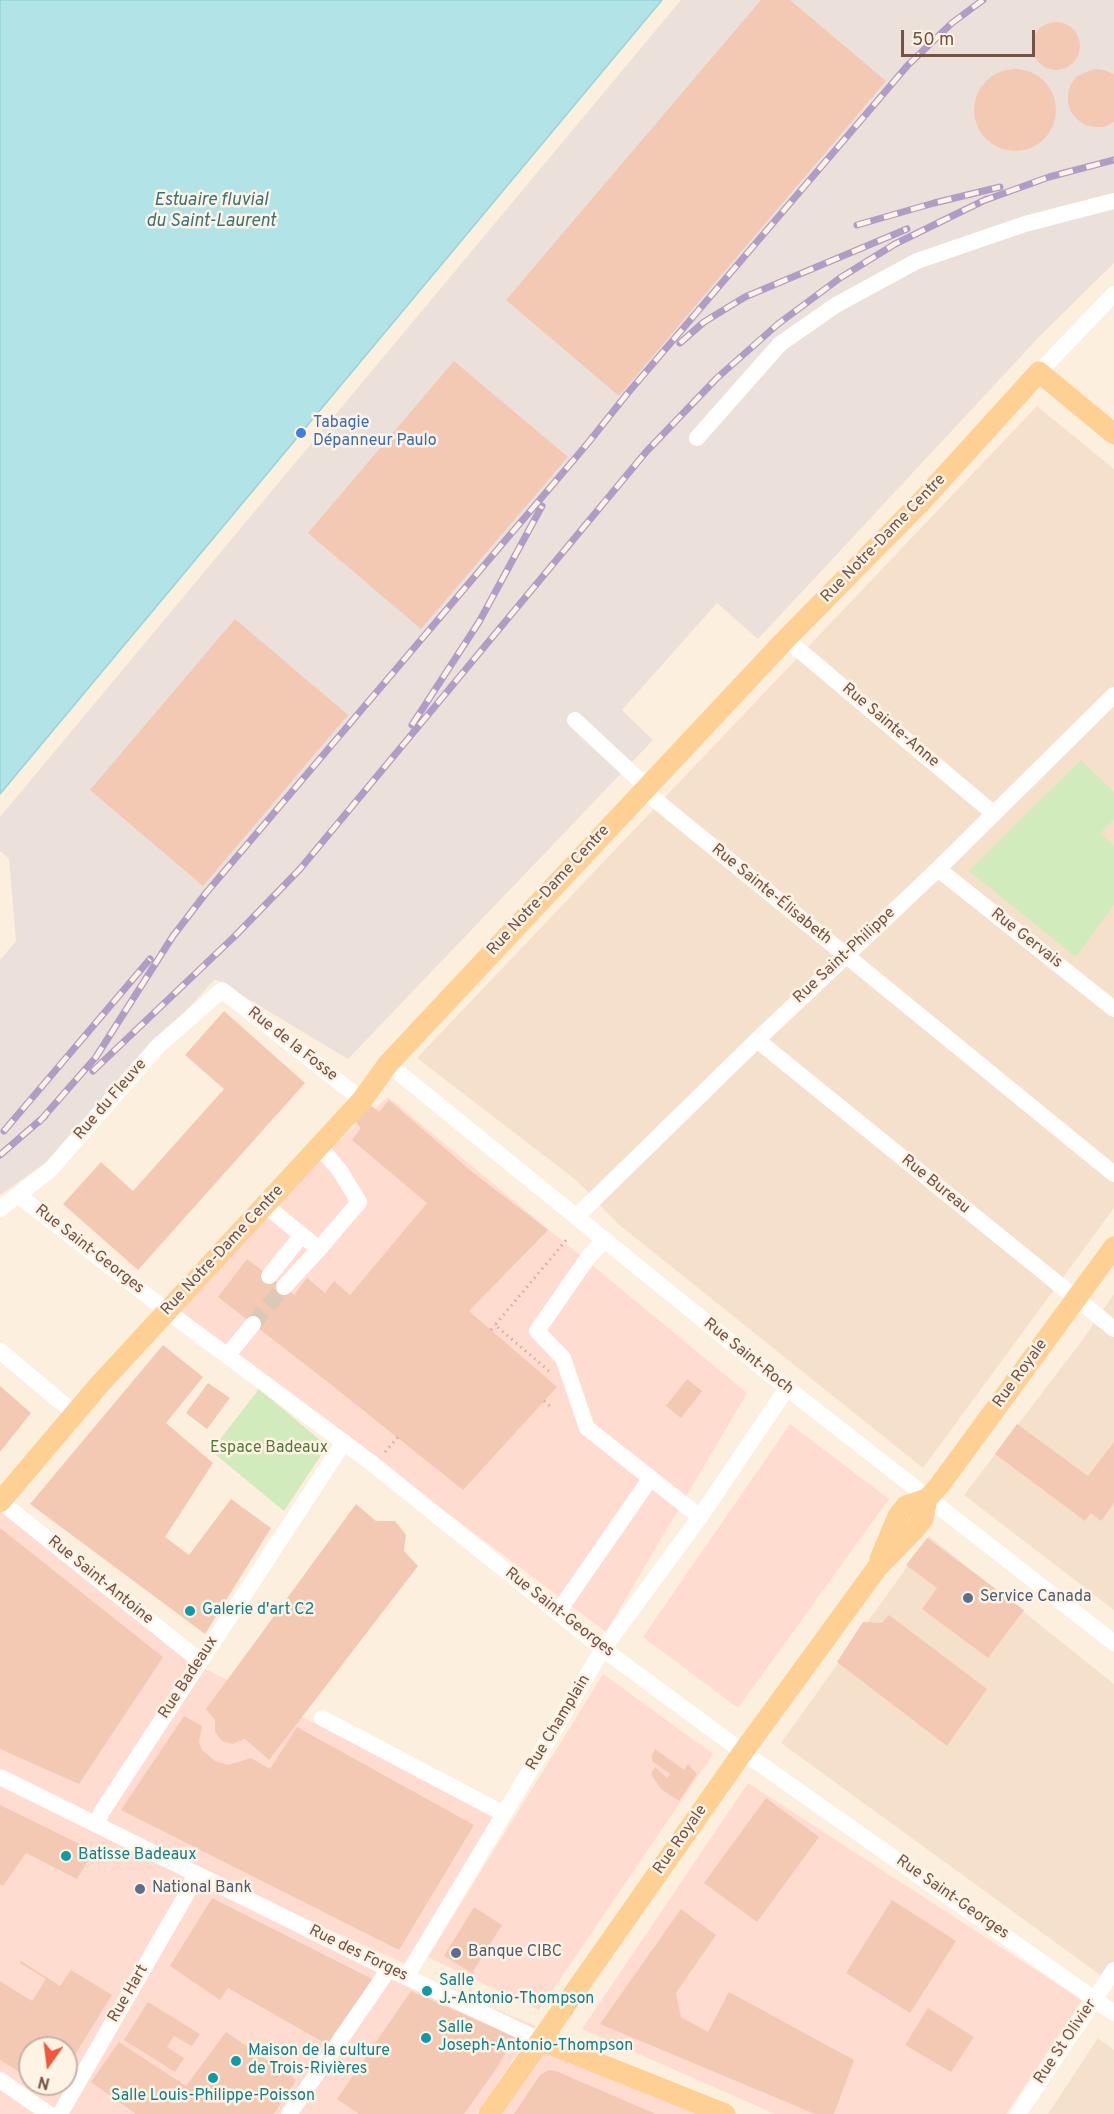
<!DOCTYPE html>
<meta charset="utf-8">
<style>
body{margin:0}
#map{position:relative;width:1114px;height:2114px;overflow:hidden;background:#fdefdd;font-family:Overpass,sans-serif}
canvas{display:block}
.north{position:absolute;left:18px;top:2036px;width:60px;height:60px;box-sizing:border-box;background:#fff3e5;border:2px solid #c7b3a5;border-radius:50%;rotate:194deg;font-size:16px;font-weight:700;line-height:24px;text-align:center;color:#745345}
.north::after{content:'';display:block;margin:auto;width:21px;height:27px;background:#ef583b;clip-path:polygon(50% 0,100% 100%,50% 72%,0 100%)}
.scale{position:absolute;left:901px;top:30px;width:134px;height:27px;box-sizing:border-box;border:3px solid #745345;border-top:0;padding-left:8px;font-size:18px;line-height:21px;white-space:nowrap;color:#745345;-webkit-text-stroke:4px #fff3e5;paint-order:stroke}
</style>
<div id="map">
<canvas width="1114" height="2114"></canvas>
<div class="north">N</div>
<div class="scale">50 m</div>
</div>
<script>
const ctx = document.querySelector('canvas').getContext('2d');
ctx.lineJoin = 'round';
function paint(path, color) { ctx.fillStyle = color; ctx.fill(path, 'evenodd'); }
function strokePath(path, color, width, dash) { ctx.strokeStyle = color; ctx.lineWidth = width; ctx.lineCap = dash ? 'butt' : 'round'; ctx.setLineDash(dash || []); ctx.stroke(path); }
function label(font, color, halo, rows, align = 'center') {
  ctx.font = font + ' Overpass,sans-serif'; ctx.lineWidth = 5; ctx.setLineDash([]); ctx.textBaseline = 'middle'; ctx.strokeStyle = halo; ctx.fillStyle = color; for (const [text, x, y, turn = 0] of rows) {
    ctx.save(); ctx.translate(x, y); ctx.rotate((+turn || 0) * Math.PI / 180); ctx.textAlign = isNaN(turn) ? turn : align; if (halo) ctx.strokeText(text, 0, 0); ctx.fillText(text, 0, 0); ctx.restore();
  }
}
const residential = new Path2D(`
 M 1037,406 L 1114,469 L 1114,1208 L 923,1468 L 617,1223 L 576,1180 L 417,1058 Z
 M 1114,1294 L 1114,1610 L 964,1495 L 1081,1342 Z
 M 929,1536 L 1114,1684 L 1114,1985 L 781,1743 Z
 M 1098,2038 L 1114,2050 L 1114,2114 L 1048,2114 Z`);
const commercial = new Path2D(`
 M 388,1097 L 747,1393 L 606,1632 L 163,1300 Z
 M 790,1424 L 889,1499 L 738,1708 L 643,1637 Z
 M 0,1504 L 203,1668 L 499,1814 L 410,1966 L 257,1897 L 0,1773 Z
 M 603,1674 L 713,1754 L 539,2010 L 428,1957 Z
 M 0,1779 L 196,1872 L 57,2114 L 0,2078 ZM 30,2048 L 66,2048 L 66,2084 L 30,2084 Z
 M 748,1783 L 1082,2000 L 1006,2114 L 775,2114 L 582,2029 Z
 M 200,1874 L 444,1988 L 536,2026 L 476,2114 L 62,2114 Z
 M 553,2037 L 736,2114 L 495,2114 Z
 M 0,2082 L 47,2114 L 0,2114 Z`);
const industrial = new Path2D(`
 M 681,0 L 1114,0 L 1114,263 L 1039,337 L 758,639 L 717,603 L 622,710 L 653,740 L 348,1059 L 215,979 L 48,1161 L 0,1195 L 0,960 L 16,941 L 9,859 L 0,851 L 0,817 Z`);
const green = new Path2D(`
 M 1081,760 L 1114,792 L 1114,819 L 1100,833 L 1114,846 L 1114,905 L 1076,957 L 969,871 Z
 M 259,1389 L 327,1446 L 284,1511 L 211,1451 Z`);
const water = new Path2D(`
 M 0,0 L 662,0 L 0,794 Z`);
const building = new Path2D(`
 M 761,0 L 790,0 L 886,81 L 619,396 L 506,300 Z
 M1032 46a24 24 0 1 1 48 0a24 24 0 1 1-48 0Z
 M 1094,69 L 1104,70 L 1114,74 L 1114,122 L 1104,127 L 1094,127 L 1085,125 L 1077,119 L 1071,112 L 1068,103 L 1068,93 L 1071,84 L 1077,76 Z
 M974 110a41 41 0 1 1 82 0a41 41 0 1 1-82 0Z
 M 454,361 L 568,457 L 421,629 L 308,533 Z
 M 235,619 L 348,715 L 203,886 L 90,790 Z
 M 224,1011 L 305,1083 L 138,1270 L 63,1204 L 101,1162 L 133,1191 L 224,1089 L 185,1055 Z
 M 389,1100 L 471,1171 L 548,1230 L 469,1311 L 557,1387 L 463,1490 L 329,1383 L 218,1297 L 247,1259 L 294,1295 L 307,1278 L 325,1293 L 334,1281 L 350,1295 L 427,1203 L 352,1140 L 361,1128 L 354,1121 L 369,1104 L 379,1112 Z
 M 163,1345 L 203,1377 L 166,1423 L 213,1463 L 165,1537 L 189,1555 L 231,1499 L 271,1528 L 205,1634 L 30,1504 Z
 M 687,1379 L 702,1391 L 681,1418 L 666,1406 Z
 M 208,1383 L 230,1398 L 207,1429 L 186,1413 Z
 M 0,1386 L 31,1413 L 0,1452 Z
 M 1017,1424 L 1088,1476 L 1114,1442 L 1114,1503 L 1101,1521 L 1091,1513 L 1085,1521 L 995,1454 Z
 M 356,1504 L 376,1521 L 395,1521 L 406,1535 L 404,1551 L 418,1566 L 269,1760 L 245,1739 L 233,1744 L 222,1741 L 215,1732 L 215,1720 L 206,1709 Z
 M 0,1528 L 163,1657 L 79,1784 L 0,1749 Z
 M 927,1538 L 1024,1610 L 988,1658 L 922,1609 L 937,1588 L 906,1565 Z
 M 889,1615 L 987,1689 L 947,1746 L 837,1662 L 863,1622 L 882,1623 Z
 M 184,1716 L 202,1726 L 199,1742 L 202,1750 L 215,1761 L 228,1765 L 251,1758 L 270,1769 L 297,1727 L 474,1825 L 399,1950 L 121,1810 Z
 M 655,1749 L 684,1770 L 688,1764 L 697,1774 L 679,1801 L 661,1789 L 651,1774 L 655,1767 L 667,1778 L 670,1774 L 652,1761 L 652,1755 Z
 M 766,1798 L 819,1837 L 757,1922 L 704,1883 Z
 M 0,1805 L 94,1851 L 77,1879 L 26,1853 L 3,1886 L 0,1884 Z
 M 212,1898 L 376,1981 L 328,2045 L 228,1988 L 220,2000 L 170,1966 Z
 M 892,1900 L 956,1941 L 910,2013 L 846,1973 Z
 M 474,1907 L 502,1925 L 472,1973 L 444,1956 Z
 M 681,1909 L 716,1935 L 676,1993 L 681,2017 L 708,2032 L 729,1992 L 854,2060 L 834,2114 L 815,2114 L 600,2024 Z
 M 21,1961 L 60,1986 L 71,1970 L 112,1995 L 66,2069 L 66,2048 L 30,2048 L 30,2079 L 0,2060 L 0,1981 L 32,2001 L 46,1979 L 20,1963 Z
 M 411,1991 L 515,2037 L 496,2069 L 464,2114 L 359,2114 L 337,2099 Z
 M 148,2002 L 200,2034 L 192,2046 L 174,2036 L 167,2047 L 184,2058 L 175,2072 L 124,2040 Z
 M 928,2008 L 974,2037 L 951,2072 L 905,2045 Z
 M 226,2032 L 296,2080 L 274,2114 L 136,2114 L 91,2082 L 119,2042 L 186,2086 Z
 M 549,2070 L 556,2071 L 656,2114 L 514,2114 L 540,2075 Z
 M 38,2084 L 56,2084 L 51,2092 Z`);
const minorTunnel = new Path2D(`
 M 253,1324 L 284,1287`);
const path = new Path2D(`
 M 491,1330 L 495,1325
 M 549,1371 L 495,1325 L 568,1238
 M 544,1401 L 550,1406
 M 385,1452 L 398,1437`);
const minor = new Path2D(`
 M 1039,372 L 1114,294
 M 697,438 L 780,344 L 836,305 L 917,261 L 1025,224 L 1114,201
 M 786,639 L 993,813
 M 575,720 L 638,779 L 653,798 L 1114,1174
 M 938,869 L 1114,1009
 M 757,1040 L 1114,1329
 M 388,1064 L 787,1388 L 1114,1643
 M 18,1195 L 167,1311 L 373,1464 L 603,1649 L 743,1752 L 1114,2013
 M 265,1205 L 319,1249 L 359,1202 L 340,1171 L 319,1146
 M 0,1209 L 50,1170 L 158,1046 L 222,990 L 362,1100
 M 576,1217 L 757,1040 L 938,869 L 1114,695
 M 604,1240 L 587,1259 L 537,1331 L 563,1358 L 587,1428 L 700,1517
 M 269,1276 L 302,1235
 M 284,1287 L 319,1249
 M 0,1351 L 74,1413
 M 227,1356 L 253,1324
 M 0,1501 L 200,1661
 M 558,1612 L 650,1479
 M 322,1718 L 504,1814
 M 0,1777 L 389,1969 L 542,2041
 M 94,1823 L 100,1817 L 101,1813 L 344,1442
 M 406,1977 L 603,1649 L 700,1517 L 787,1388
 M 0,2080 L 49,2114
 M 60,2114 L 190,1888 L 192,1881 L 199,1875
 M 289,2114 L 389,1969
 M 1018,2114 L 1114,1970`);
const major = new Path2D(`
 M 0,1502 L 99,1385 L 362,1100 L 388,1064 L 786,639 L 921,502 L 1039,372 L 1114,434
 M 880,1559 L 898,1516 L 906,1506 L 927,1499 L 939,1486 L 1114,1247
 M 542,2041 L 725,2114
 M 489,2114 L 743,1752 L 877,1568 L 915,1529 L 923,1519 L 927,1499`);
const rail = new Path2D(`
 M 980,202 L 1049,177 L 1114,160
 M 857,225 L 934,203 L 1000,187
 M 680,343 L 704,322 L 745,297 L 907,229
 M 412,725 L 479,622 L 542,506
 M 93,1071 L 236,935 L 300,869 L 646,452 L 717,378 L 778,324 L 840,278 L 895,244 L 987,199
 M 39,1122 L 96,1057 L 173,936 L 206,893 L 588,443 L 627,394 L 908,65 L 952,23 L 983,0
 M 4,1131 L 150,959
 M 0,1155 L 45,1116`);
const markers = [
 [301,433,6,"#3f7fe0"],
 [968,1598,6,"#5c6f8a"],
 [190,1611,6,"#0f9aa8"],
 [66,1856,6,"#0f9aa8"],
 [140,1889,6,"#5c6f8a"],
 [456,1953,6,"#5c6f8a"],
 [427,1991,6,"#0f9aa8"],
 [426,2038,6,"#0f9aa8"],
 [236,2061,6,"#0f9aa8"],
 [213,2078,6,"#0f9aa8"]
];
const shopNames = [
 ["Tabagie",313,424],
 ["Dépanneur Paulo",313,442]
];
const streetNames = [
 ["Rue Notre-Dame Centre",884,539,-46],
 ["Rue Sainte-Anne",890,726,40],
 ["Rue Notre-Dame Centre",549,891,-47],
 ["Rue Sainte-Élisabeth",771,895,39],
 ["Rue Gervais",1026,939,38],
 ["Rue Saint-Philippe",845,956,-43],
 ["Rue de la Fosse",292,1045,38],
 ["Rue du Fleuve",111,1100,-49],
 ["Rue Bureau",935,1185,39],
 ["Rue Saint-Georges",89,1250,38],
 ["Rue Notre-Dame Centre",223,1251,-47],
 ["Rue Saint-Roch",748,1357,39],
 ["Rue Royale",1021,1374,-54],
 ["Rue Saint-Antoine",100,1581,39],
 ["Rue Saint-Georges",559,1613,38],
 ["Rue Badeaux",189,1678,-57],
 ["Rue Champlain",559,1723,-59],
 ["Rue Royale",681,1840,-55],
 ["Rue Saint-Georges",952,1898,35],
 ["Rue des Forges",358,1954,26],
 ["Rue Hart",129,1994,-60],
 ["Rue St Olivier",1066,2042,-56]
];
const parkNames = [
 ["Espace Badeaux",269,1449]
];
const serviceNames = [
 ["Service Canada",980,1598],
 ["National Bank",152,1889],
 ["Banque CIBC",468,1953]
];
const cultureNames = [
 ["Galerie d'art C2",202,1611],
 ["Batisse Badeaux",78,1856],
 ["Salle",439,1982],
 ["J.-Antonio-Thompson",439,2000],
 ["Salle",438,2029],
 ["Joseph-Antonio-Thompson",438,2047],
 ["Maison de la culture",248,2052],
 ["de Trois-Rivières",248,2070],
 ["Salle Louis-Philippe-Poisson",213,2097,"center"]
];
const waterNames = [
 ["Estuaire fluvial",211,201],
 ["du Saint-Laurent",211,222]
];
paint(residential, '#f5e0cc');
paint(commercial, '#ffdbd0');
paint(industrial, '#ebe1da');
paint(green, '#d2ebbc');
paint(water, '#b2e3e7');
strokePath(water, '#97d3d9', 1.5);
paint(building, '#f4c9b4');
strokePath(minorTunnel, '#dbc8b7', 16, [16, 8]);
strokePath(path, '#d8ad97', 3, [1.5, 4.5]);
strokePath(minor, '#fff', 16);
strokePath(major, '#ffd093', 21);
strokePath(rail, '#b09dc6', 7);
strokePath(rail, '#fff3e5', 4.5, [14]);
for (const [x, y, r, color] of markers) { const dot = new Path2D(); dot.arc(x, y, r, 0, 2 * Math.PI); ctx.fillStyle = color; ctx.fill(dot); strokePath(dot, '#fff3e5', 2); }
label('16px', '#366cbe', '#fff3e5', shopNames, 'left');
label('16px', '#745345', '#fff3e5', streetNames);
label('16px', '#537a3c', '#fff3e5', parkNames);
label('16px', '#4e5e75', '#fff3e5', serviceNames, 'left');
label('16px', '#0d838f', '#fff3e5', cultureNames, 'left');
label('italic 18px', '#39747b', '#fff3e5', waterNames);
</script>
